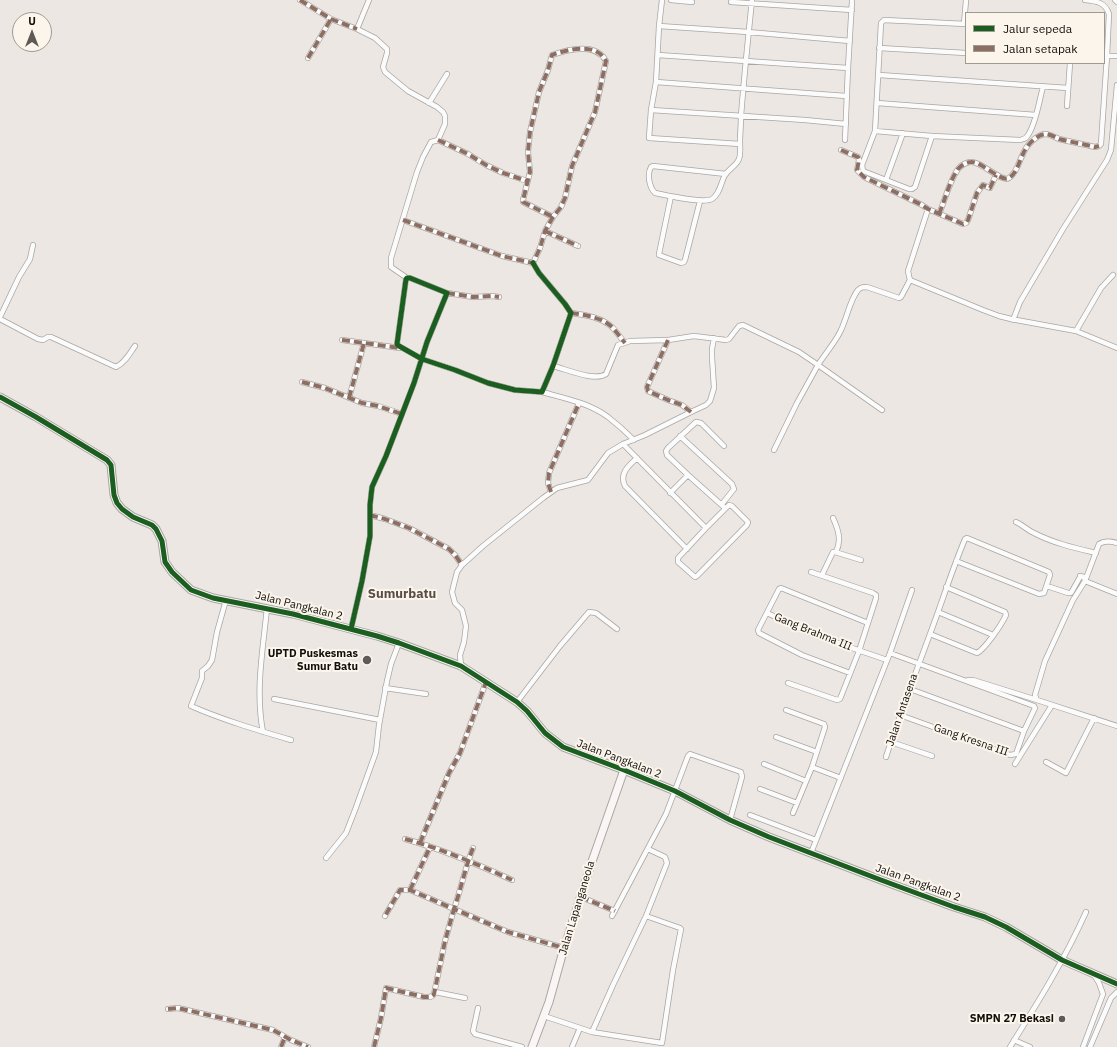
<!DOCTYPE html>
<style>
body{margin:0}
#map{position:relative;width:1117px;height:1047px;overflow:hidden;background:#ece7e2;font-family:"IBM Plex Sans",sans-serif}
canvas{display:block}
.legend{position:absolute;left:965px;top:12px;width:140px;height:52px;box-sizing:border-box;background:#fcf5ec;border:1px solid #9e9992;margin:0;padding:5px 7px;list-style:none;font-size:12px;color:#110e0b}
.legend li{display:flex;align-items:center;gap:8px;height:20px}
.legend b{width:20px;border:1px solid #9e9992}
.north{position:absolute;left:12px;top:12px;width:40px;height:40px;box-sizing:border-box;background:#fcf5ec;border:1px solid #9e9992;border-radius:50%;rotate:0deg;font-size:11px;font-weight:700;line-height:16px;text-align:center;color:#110e0b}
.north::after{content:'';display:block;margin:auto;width:14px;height:18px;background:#5e5a56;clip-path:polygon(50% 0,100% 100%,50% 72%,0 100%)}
</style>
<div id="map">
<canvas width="1117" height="1047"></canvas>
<ul class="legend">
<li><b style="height:5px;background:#1b5e20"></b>Jalur sepeda</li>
<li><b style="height:5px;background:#8d6e63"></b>Jalan setapak</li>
</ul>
<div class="north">U</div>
</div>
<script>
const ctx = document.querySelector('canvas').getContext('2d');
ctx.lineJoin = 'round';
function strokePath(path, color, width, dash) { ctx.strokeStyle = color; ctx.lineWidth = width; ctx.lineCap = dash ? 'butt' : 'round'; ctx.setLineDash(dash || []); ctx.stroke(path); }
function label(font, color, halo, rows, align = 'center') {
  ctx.font = font + ' "IBM Plex Sans",sans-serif'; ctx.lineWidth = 4; ctx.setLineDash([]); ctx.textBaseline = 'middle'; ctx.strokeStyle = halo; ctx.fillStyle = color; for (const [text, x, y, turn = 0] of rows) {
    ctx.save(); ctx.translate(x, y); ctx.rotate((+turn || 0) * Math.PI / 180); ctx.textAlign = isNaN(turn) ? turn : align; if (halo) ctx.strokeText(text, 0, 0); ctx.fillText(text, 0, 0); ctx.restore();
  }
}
const street = new Path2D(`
 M 300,0 L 331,19 L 357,29 L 375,38 L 387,49 L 387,53 L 383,67 L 385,72 L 408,91 L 437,107 L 443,112 L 445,116 L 445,124 L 438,140
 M 662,0 L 659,26 L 656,82 L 651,110 L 649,138 L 740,144
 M 671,0 L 692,2
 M 1115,0 L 1117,2
 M 731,2 L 852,10
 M 964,24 L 966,0
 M 659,26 L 748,32 L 850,41
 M 357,29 L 369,0
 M 879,48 L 966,53
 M 658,55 L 848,68
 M 1107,56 L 1117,56
 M 308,58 L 331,19
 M 879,75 L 1068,88
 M 656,82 L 846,96
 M 429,103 L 447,74
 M 877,103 L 1036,115
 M 1067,106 L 1070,63
 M 651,110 L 805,120 L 846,124
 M 875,131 L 932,136 L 1020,140 C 1024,139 1026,139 1028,135 C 1036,124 1039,101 1043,87
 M 932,136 L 915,187 L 912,189 L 909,189 L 863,171 L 862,165 L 875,131 L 881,23 L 884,20 L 966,24
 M 845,140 L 848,68 L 852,1
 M 841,150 L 858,157 L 859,160 L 857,170 L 864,177 L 922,205 L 928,209 L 963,224 L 966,223 L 968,220 L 977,193 L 983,185 L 990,188 L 996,175
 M 726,174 L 653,166 L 651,167 C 647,174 649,187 655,193 C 666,195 703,204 712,199 C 720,194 721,182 725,175 C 729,169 737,165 739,159 C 741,154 740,148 740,143 C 740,134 741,125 741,116 C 744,77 748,39 752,0
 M 886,180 L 903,133
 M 671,196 L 659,254 L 659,255 L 681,263 L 684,262 L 685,260 L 700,201
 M 928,209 L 908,271 L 909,276 L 910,280 L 983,310 L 999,316 L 1011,319 L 1076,331 L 1117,348
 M 939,214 C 945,200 949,182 958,169 C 961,165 967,162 971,162 C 981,161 1002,183 1009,178 C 1017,173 1019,161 1023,154 C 1026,146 1036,135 1045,134 C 1049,134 1055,137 1059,139 C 1071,142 1083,144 1095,147 L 1099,146 L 1101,144 L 1107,56 L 1109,14 C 1105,2 1096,1 1085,0
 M 403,220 L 502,256 L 533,263
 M 545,231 L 578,246
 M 533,263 L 540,248 L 545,231 L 553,217 L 561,207 L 565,198 L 572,166 L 595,112 L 606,61 C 596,42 569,49 552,55 L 548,70 L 539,92 L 530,132 L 528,152 L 530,172 L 523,200 L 523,202 L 553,217
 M 407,278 L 391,267 L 391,258 L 417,172 L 423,157 L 431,142 L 438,140 L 468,154 L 486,165 L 503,173 L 527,181
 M 447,293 L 473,297 L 492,296 L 499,297
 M 571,313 C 585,315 602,317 613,328 C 617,333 621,338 625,343
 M 0,317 L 19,277 L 30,259 L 33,245
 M 0,319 L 38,339 L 43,340 L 48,337 L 51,337 L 116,367 C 125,363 130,353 135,346
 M 1013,320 L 1020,302 L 1063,229 L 1107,160 L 1111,150 L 1117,85
 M 1076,331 L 1101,288 L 1113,275
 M 342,340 L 364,343 L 400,348
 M 668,340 L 647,387 L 648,391 L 668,400 L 682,405 L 691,412
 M 553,366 C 566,369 595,382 606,374 L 618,345 L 630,341 L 668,340 L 694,336 L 726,340 L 729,339 L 739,326 L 743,325 L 799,352 L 818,365 C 825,354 833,345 839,334 C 847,320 849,301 858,290 C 861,287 863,287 867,287 L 899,298 L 901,297 L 910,280
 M 302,382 L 325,388 L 362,403 L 378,406 L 402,414
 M 542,392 C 564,398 589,403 608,417 C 617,424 626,432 634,440
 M 349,398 L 364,343
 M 680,436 L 732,484 L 734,489 L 722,504
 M 623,444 L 706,528 L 678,558 L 678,562 L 695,577 L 697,576 L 747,525 L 748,522 L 732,506 L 729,505 L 706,528
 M 724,446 L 701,423 L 696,422 L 668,448 L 666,451 L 667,455 L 688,475 L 725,508
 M 774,450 L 797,403 L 818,365 L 882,410
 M 637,458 C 628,466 619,474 625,486 L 687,549
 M 551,492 L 548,483 L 549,473 L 579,403
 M 670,493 L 688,475
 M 370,515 L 385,519 L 409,528 L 449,549 L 455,555 L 462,565
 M 833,518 C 838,529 842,540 836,552
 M 1016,522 C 1023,525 1027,530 1034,533 C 1053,543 1075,548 1096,553
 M 1117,543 C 1111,541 1105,540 1099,544 L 1085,581 L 1073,600 L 1045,661 L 1035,695 L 1037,700 L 1117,726
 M 822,575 L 833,552 L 835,552 L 861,560
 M 1047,586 L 1068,593 L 1071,593 L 1080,577 L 1080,576 L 1084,577 L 1085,581 L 1117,594
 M 226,600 L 217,632 L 212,660 L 208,666 L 202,671 L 202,678 L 191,706 C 223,720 257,730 291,740
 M 938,612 L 993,635
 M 767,613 L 817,636 L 887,660
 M 351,629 L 362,581 L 370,536 L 370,505 L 372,487 L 386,456 L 414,383 L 427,342 L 447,293 L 410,278 L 407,278 L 406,279 L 397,344 L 399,346 L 422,359 L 455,370 L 488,383 L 515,390 L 542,392 L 553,366 L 571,313 L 565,304 L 539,273 L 533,263
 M 930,634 L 977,653 C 985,649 1002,624 1006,615 L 1005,612 L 946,587
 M 890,653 L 912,590
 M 461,666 L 460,655 L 464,642 L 466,626 L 462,610 L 455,603 L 452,592 L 457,572 L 462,565 L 483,546 L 543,498 L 557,488 L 588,480 L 608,453 L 623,444 L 645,435 L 691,412 L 706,405 L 710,401 L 714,388 L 712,357 L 712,349 L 714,338
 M 850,673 L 802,655 L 759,633 L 758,630 L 779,589 L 781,588 L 868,623
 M 968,680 L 973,680 L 1037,700
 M 788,683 L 837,700 L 840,699 L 859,651 L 876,598 L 876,595 L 873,593 L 811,572
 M 385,688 L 426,694
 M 910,689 L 1024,731
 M 274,699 L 380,720
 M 517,702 L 560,646 L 589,612 L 596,613 L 617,629
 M 786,710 L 824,724 L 825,727 L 812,767 L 793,813
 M 263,732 C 255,691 263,649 267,608
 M 776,737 L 817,752
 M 891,742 L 932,756
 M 886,757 C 899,716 915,675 930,634 C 942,602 952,570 965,539 L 967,538 L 1049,572 L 1050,575 L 1044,593 L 1039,594 L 956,561
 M 1046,762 L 1066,773 L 1094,718
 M 764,764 L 806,781
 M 1015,764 L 1052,705
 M 812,767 L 841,778
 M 760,789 L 797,803
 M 750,815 L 816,840
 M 405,839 C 442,849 477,864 512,880
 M 420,843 L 449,773 L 460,753 L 486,682
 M 473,848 C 465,868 461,889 454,909 L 508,932 L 564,948
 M 811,853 L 890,653 L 1034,706 L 1035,708 L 1024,731 L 1016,754 L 1010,755 L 900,715
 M 326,858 L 346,833 L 355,810 L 376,752 L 379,725 L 387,681 L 391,664 L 399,643
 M 410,890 L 430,847
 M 581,897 L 615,911
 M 612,916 L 666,814 L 688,756 L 690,754 L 741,772 L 742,777 L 730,820
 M 435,992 L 465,998
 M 478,1008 L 473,1031 L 475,1034 L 522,1047
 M 168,1009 L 178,1008 L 273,1030 L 291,1040 L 308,1047
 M 544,1016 L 580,1028
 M 592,1032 L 662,1043 L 673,970 L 681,929 L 680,928 L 646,916
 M 1014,1040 L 1030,1047
 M 281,1047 L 285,1037
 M 374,1047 L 381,1018 L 386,988 L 424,997 C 428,997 432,998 434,994 L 445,941 L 454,909 L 410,890 L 400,890 L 385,916
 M 572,1047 L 580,1028 L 592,1032 L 613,985 L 646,916 L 667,863 L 665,857 L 648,849
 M 1010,1047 C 1037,1004 1065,959 1086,912
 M 1083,1047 L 1103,994 L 1099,983 L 1094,975
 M 1090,1047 L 1111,998 L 1117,992`);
const secondary = new Path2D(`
 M 0,397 L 36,417 L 107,460 L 111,465 L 114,495 L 117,503 L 122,509 L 133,517 L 152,525 L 156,529 L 162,541 L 165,562 L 172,572 L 191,590 L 213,598 L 293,614 L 377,636 L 399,643 L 461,666 L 517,702 L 527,711 L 545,733 L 563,747 L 624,770 L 675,791 L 730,820 L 769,837 L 881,880 L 954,907 L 985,917 L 1006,927 L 1062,960 L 1117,984
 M 532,1047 L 549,1002 L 562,955 L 589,870 L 624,770`);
const quiet = new Path2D(`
 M 300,0 L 331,19 L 357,29
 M 308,58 L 331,19
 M 438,140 L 468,154 L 486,165 L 503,173 L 527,181
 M 841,150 L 858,157 L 859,160 L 857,170 L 864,177 L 922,205 L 928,209 L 963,224 L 966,223 L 968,220 L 977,193 L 983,185 L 990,188 L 996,175
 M 939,214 C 945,200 949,182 958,169 C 961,165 967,162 971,162 C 981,161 1002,183 1009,178 C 1017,173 1019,161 1023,154 C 1026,146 1036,135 1045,134 C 1049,134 1055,137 1059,139 C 1071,142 1083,144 1095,147 L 1099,146
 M 403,220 L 502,256 L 533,263 L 540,248 L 545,231 L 553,217 L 561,207 L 565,198 L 572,166 L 595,112 L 606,61 C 596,42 569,49 552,55 L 548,70 L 539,92 L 530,132 L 528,152 L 530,172 L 523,200 L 523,202 L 553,217
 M 545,231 L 578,246
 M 447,293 L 473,297 L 492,296 L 499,297
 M 571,313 C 585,315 602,317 613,328 C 617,333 621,338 625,343
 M 342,340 L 364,343 L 400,348
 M 668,340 L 647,387 L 648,391 L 668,400 L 682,405 L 691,412
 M 302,382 L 325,388 L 362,403 L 378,406 L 402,414
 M 349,398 L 364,343
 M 551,492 L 548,483 L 549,473 L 579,403
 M 370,515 L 385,519 L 409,528 L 449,549 L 455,555 L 462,565
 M 405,839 C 442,849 477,864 512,880
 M 420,843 L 449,773 L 460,753 L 486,682
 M 473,848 C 465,868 461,889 454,909 L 508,932 L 564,948
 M 410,890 L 430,847
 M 581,897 L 615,911
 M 168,1009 L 178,1008 L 273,1030 L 291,1040 L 308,1047
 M 281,1047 L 285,1037
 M 374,1047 L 381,1018 L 386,988 L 424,997 C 428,997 432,998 434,994 L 445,941 L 454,909 L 410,890 L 400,890 L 385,916`);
const cycleway = new Path2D(`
 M 0,397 L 36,417 L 107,460 L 111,465 L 114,495 L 117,503 L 122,509 L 133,517 L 152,525 L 156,529 L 162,541 L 165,562 L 172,572 L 191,590 L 213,598 L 293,614 L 377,636 L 399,643 L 461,666 L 517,702 L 527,711 L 545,733 L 563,747 L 624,770 L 675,791 L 730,820 L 769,837 L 881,880 L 954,907 L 985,917 L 1006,927 L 1062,960 L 1117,984
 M 351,629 L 362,581 L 370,536 L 370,505 L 372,487 L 386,456 L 414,383 L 427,342 L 447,293 L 410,278 L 407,278 L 406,279 L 397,344 L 399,346 L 422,359 L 455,370 L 488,383 L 515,390 L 542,392 L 553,366 L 571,313 L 565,304 L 539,273 L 533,263`);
const markers = [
 [367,660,5,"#5e5a56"],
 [1062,1019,4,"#5e5a56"]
];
const streetNames = [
 ["Jalan Pangkalan 2",299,606,14],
 ["Gang Brahma III",813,632,22],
 ["Jalan Antasena",902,710,-71],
 ["Gang Kresna III",971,740,19],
 ["Jalan Pangkalan 2",619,759,21],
 ["Jalan Pangkalan 2",918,883,20],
 ["Jalan Lapanganeola",577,908,-73]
];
const poiNames = [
 ["UPTD Puskesmas",358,654],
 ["Sumur Batu",358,667],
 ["SMPN 27 Bekasi",1054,1019]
];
const quarterNames = [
 ["Sumurbatu",402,594]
];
strokePath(street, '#a9a6a3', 6);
strokePath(secondary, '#a9a6a3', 9);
strokePath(street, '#fcfbfb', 4.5);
strokePath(secondary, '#faf6f5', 7);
strokePath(quiet, '#8d6e63', 4, [8, 4]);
strokePath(cycleway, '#1b5e20', 5);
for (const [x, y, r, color] of markers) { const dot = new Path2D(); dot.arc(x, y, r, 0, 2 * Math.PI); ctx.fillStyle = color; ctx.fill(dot); strokePath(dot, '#fcf5ec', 1.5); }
label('11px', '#110e0b', '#fcf5ec', streetNames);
label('bold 11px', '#110e0b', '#fcf5ec', poiNames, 'right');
label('bold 13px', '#554f48', '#fcf5ec', quarterNames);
</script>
